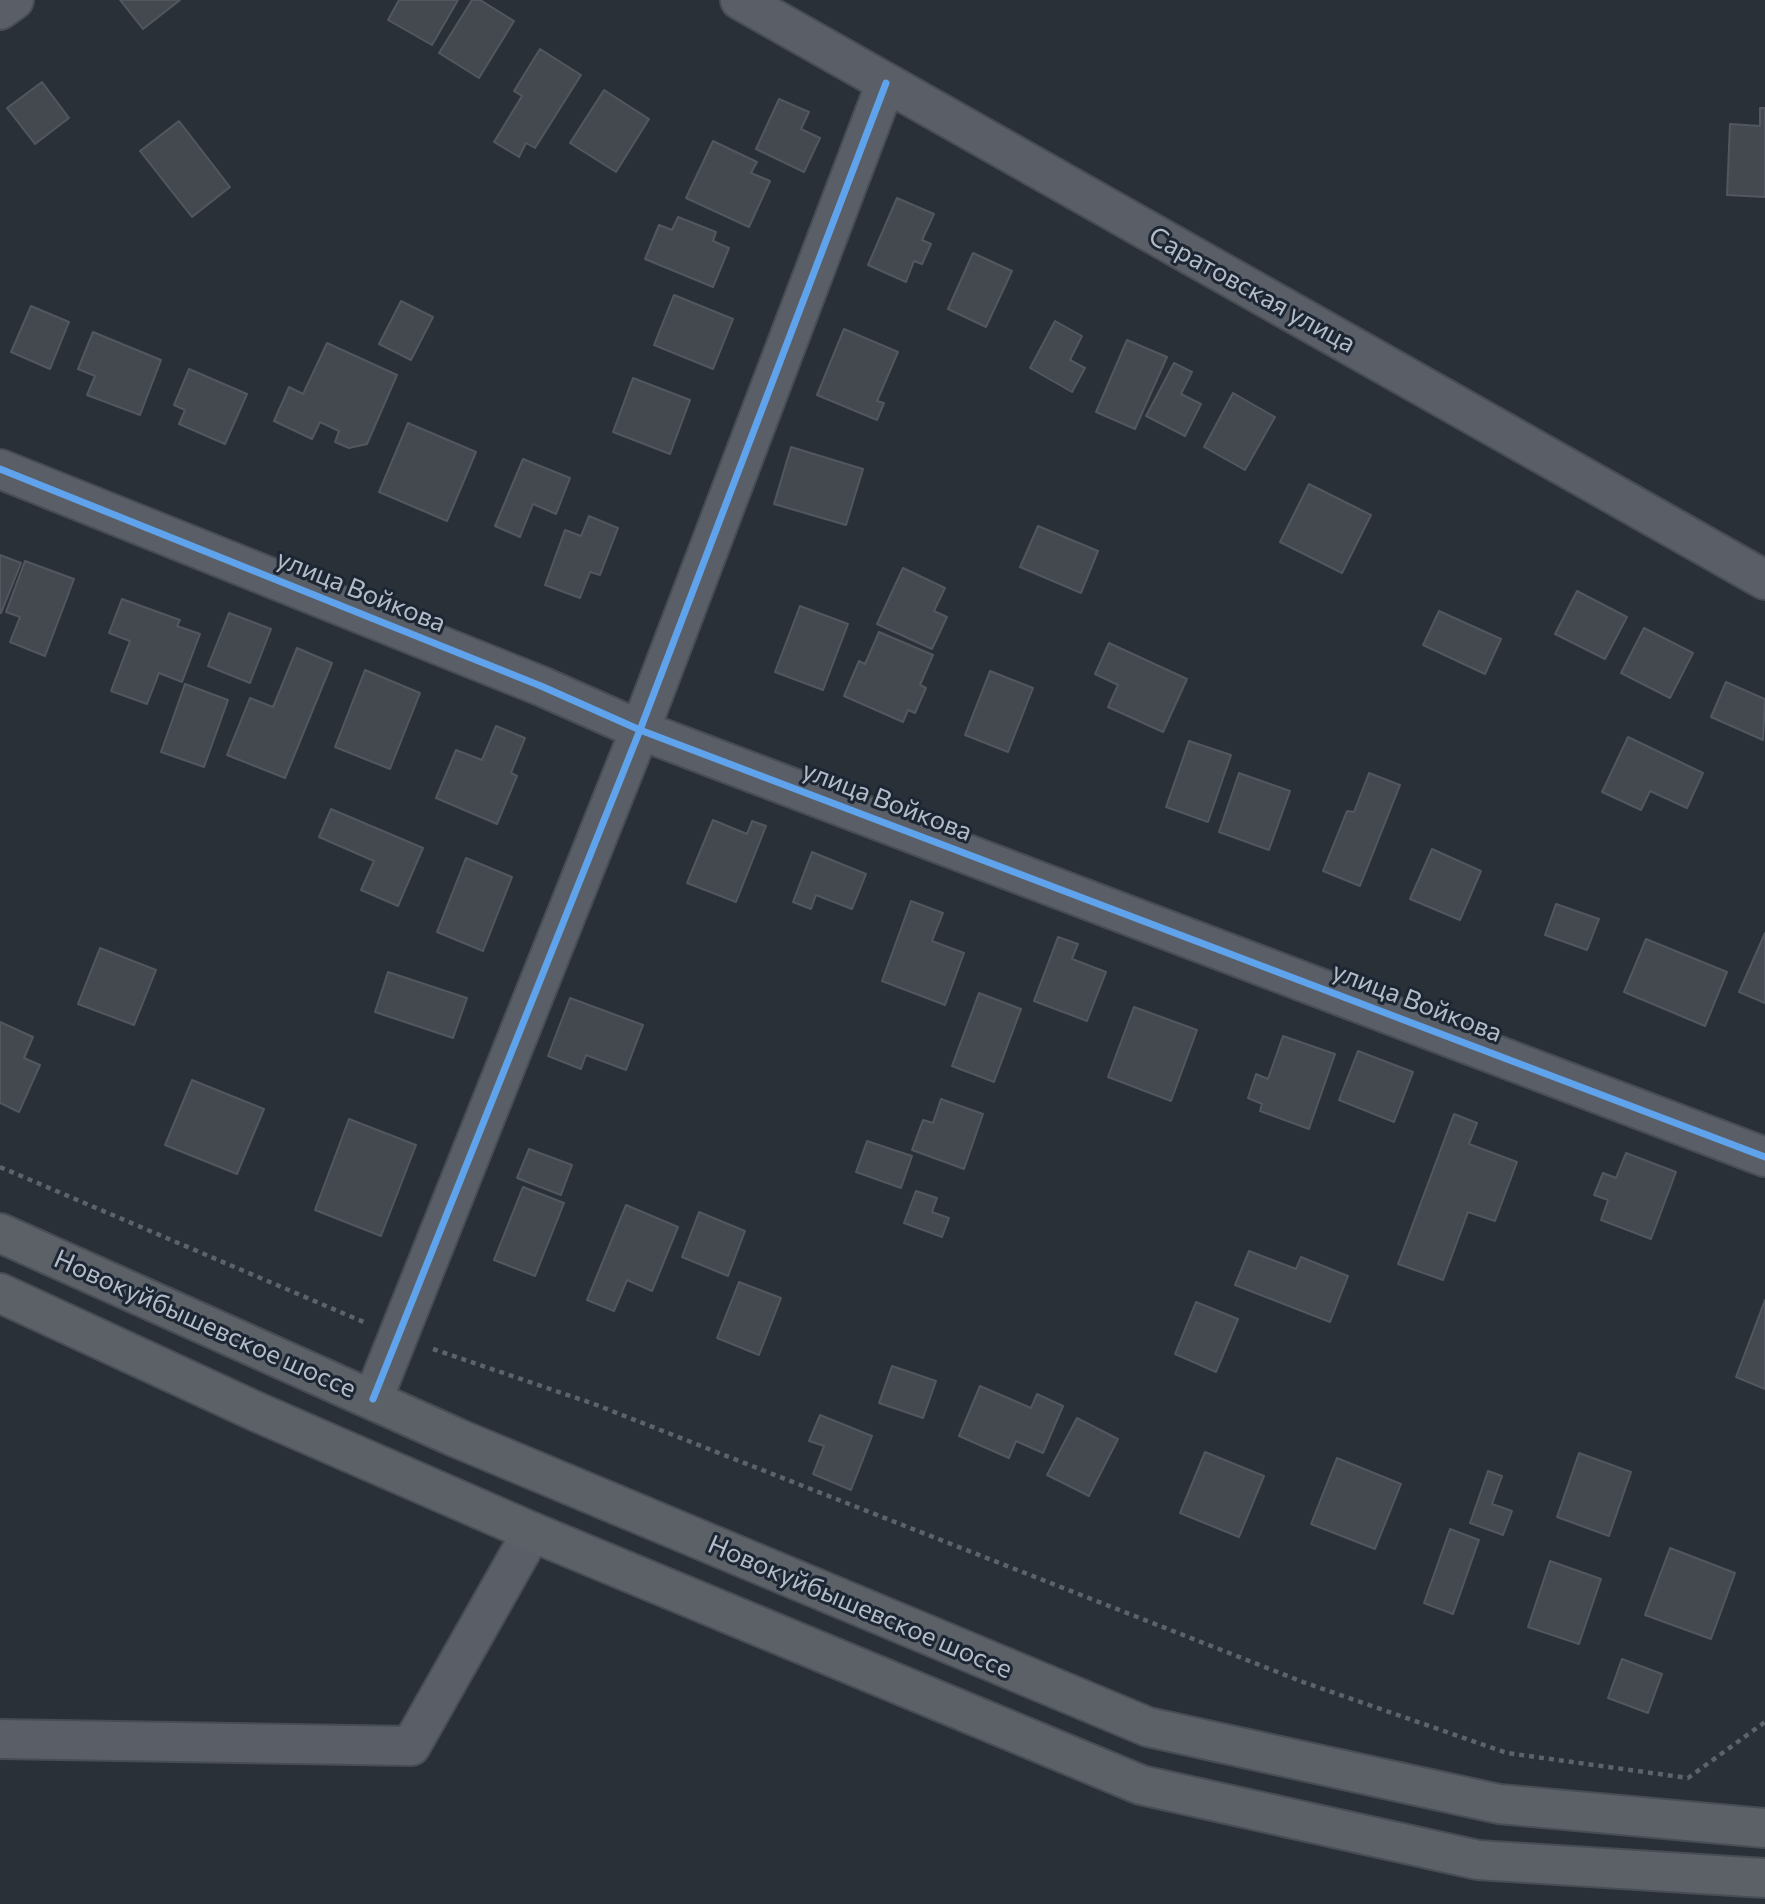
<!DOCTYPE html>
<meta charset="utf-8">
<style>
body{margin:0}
canvas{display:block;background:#2a3038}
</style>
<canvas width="1765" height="1904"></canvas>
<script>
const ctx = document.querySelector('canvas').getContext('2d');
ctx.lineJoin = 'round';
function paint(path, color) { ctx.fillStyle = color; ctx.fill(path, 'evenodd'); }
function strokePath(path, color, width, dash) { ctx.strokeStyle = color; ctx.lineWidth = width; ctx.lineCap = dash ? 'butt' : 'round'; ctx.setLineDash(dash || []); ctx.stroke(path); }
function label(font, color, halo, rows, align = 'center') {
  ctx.font = font + ' Commissioner,sans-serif'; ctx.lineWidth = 6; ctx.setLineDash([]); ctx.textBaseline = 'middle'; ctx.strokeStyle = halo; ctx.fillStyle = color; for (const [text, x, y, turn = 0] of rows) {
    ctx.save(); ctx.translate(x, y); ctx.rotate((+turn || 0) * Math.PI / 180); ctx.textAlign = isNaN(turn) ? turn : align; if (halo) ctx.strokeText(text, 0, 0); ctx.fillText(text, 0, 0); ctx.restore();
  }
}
const building = new Path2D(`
 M 120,0 L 180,0 L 143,29 Z
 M 399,0 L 458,0 L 432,45 L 388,20 Z
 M 472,0 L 480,0 L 514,21 L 479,78 L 439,53 Z
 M 540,49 L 581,75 L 535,148 L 526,143 L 519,157 L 494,142 L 522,96 L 514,91 Z
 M 42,82 L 69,118 L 35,144 L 7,108 Z
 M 604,90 L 649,119 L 616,172 L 570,143 Z
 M 779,99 L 809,112 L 801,129 L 820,138 L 804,172 L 756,149 Z
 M 1760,108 L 1765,108 L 1765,197 L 1727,195 L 1730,124 L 1760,126 Z
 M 179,121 L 230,187 L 192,217 L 140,151 Z
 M 713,141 L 757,162 L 751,173 L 770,181 L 749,227 L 686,198 Z
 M 897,198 L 934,214 L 922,240 L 931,244 L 922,264 L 914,261 L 906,282 L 868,265 Z
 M 678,217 L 716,232 L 713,241 L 729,248 L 713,287 L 645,259 L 659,225 L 672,230 Z
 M 973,253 L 1012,271 L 986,327 L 948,309 Z
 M 674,295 L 733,319 L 713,369 L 654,345 Z
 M 401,301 L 433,317 L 411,360 L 379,344 Z
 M 31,306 L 69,322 L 50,369 L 11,352 Z
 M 1055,321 L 1082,336 L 1070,360 L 1085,368 L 1072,392 L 1030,368 Z
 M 844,329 L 898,352 L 877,401 L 884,403 L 877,420 L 817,395 Z
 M 93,332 L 161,360 L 140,415 L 87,395 L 95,376 L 78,369 Z
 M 1127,340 L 1167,357 L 1135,429 L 1096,412 Z
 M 327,343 L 397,375 L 367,444 L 349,448 L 335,442 L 339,431 L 320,422 L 312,439 L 274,421 L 289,387 L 303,394 Z
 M 1174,363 L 1192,372 L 1181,394 L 1201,404 L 1185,436 L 1146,416 Z
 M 189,369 L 247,394 L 225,444 L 179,424 L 185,410 L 174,405 Z
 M 633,378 L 690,400 L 670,454 L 613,432 Z
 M 1233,393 L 1275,417 L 1245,470 L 1204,447 Z
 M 408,423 L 476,452 L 447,521 L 379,492 Z
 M 791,447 L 863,469 L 846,525 L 774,504 Z
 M 523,459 L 570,478 L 556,514 L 533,504 L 520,537 L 495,526 Z
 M 1309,484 L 1371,515 L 1342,573 L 1280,542 Z
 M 589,516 L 618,528 L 600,575 L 590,572 L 580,598 L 545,585 L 565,530 L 581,536 Z
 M 1038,526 L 1098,551 L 1081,593 L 1020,567 Z
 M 0,555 L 21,563 L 1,613 L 0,613 Z
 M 25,561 L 74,579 L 45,656 L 10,642 L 20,617 L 6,612 Z
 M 903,568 L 945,588 L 934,611 L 947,617 L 932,649 L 877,624 Z
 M 1577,591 L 1627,617 L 1605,659 L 1555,634 Z
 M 122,599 L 180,620 L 177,626 L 200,634 L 182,682 L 159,673 L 147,704 L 111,691 L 130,641 L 109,633 Z
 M 800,606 L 848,624 L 823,690 L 775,672 Z
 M 1439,611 L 1501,639 L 1485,674 L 1423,645 Z
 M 229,613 L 271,629 L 250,683 L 208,666 Z
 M 1644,628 L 1693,653 L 1670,698 L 1621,673 Z
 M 879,632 L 933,655 L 920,685 L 926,688 L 915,713 L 908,710 L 903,722 L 844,696 L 859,661 L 865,664 Z
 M 1109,643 L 1187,679 L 1163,732 L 1108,707 L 1118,685 L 1095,674 Z
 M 297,648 L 332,663 L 285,778 L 227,755 L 250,698 L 273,707 Z
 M 365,670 L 420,693 L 390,769 L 335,747 Z
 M 990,671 L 1033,688 L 1008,752 L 965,735 Z
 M 1726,682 L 1765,699 L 1763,740 L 1711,717 Z
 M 185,684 L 228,700 L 204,767 L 161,752 Z
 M 496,726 L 525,738 L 511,773 L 517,776 L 497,824 L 436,798 L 456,750 L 482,760 Z
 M 1628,737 L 1703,773 L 1687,808 L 1650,791 L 1641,810 L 1602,792 Z
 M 1189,741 L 1231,755 L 1208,822 L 1166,807 Z
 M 1239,773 L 1290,791 L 1269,850 L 1219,832 Z
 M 1369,773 L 1400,785 L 1360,886 L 1323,871 L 1347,811 L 1354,812 Z
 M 331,809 L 423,848 L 398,906 L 361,890 L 374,861 L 319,837 Z
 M 713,820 L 747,834 L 752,821 L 766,826 L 736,902 L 687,883 Z
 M 1432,849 L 1481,871 L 1460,920 L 1410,899 Z
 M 812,852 L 866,874 L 852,909 L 816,895 L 811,909 L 793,902 Z
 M 466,858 L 512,877 L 483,951 L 437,932 Z
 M 911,901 L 943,913 L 932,941 L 964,953 L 945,1005 L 882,981 Z
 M 1556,904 L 1599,919 L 1587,950 L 1545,935 Z
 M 1765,933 L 1765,1003 L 1739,992 Z
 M 1058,937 L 1078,944 L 1072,959 L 1106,972 L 1087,1021 L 1034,1001 Z
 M 1646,939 L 1727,972 L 1705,1026 L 1624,992 Z
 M 100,948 L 156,970 L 134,1025 L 78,1004 Z
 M 388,972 L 467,998 L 453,1038 L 375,1012 Z
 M 979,993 L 1021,1009 L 994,1082 L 952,1066 Z
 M 570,998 L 643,1025 L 626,1070 L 586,1055 L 581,1069 L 548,1056 Z
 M 1134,1007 L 1197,1030 L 1171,1101 L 1108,1077 Z
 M 0,1022 L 33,1037 L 24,1058 L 40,1065 L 19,1112 L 0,1103 Z
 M 1283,1036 L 1335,1054 L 1309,1129 L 1260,1111 L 1262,1104 L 1248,1098 L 1256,1074 L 1268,1079 Z
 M 1358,1051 L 1413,1072 L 1394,1122 L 1339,1100 Z
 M 192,1080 L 264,1109 L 237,1174 L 165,1145 Z
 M 941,1099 L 983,1114 L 964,1169 L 912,1150 L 923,1120 L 933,1123 Z
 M 1454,1114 L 1477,1123 L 1469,1144 L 1517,1162 L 1495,1221 L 1468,1212 L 1443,1280 L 1398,1264 Z
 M 349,1119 L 416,1145 L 381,1236 L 315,1210 Z
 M 867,1141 L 912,1156 L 901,1188 L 856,1172 Z
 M 529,1149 L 572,1165 L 561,1195 L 517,1178 Z
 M 1626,1153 L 1676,1172 L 1651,1239 L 1601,1220 L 1608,1200 L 1594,1195 L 1603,1173 L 1616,1178 Z
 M 523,1187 L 564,1203 L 535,1276 L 494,1260 Z
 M 916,1191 L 937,1198 L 932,1212 L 949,1218 L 942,1237 L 904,1223 Z
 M 626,1205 L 678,1227 L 652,1291 L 627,1280 L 614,1311 L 587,1300 Z
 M 699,1212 L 745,1231 L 728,1276 L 682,1257 Z
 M 1249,1251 L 1296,1269 L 1301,1257 L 1348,1276 L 1330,1322 L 1235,1285 Z
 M 739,1282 L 781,1298 L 759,1355 L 717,1338 Z
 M 1765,1300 L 1765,1389 L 1736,1377 Z
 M 1196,1302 L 1238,1319 L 1216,1372 L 1175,1354 Z
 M 892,1366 L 936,1381 L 923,1418 L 879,1403 Z
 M 980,1386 L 1031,1408 L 1037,1394 L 1063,1406 L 1043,1453 L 1016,1441 L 1009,1458 L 959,1436 Z
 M 820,1415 L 872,1436 L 851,1490 L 813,1474 L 824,1446 L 809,1441 Z
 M 1077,1418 L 1118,1439 L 1089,1496 L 1047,1475 Z
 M 1205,1452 L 1264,1476 L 1239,1537 L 1180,1513 Z
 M 1579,1453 L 1631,1472 L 1609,1536 L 1557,1517 Z
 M 1337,1458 L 1401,1484 L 1375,1549 L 1311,1524 Z
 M 1488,1471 L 1502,1476 L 1492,1504 L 1512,1511 L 1503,1535 L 1470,1523 Z
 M 1450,1529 L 1479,1540 L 1453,1614 L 1424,1603 Z
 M 1670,1548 L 1735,1573 L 1711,1639 L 1645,1615 Z
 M 1550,1561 L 1601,1579 L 1579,1644 L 1528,1627 Z
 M 1622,1659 L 1662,1674 L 1648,1713 L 1608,1698 Z`);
const path = new Path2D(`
 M 0,1167 L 366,1323
 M 433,1349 L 594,1404 L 1303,1682 L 1507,1753 L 1688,1778 L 1765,1722`);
const minor = new Path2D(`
 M 740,0 L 1765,580
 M 0,10 L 14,0
 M 0,469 L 541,686 L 640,730 L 1765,1157
 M 373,1399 L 640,730 L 886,83
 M 0,1739 L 411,1746 L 532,1532`);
const major = new Path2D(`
 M 0,1233 L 457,1438 L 1148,1727 L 1499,1804 L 1765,1828
 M 0,1293 L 257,1412 L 532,1532 L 1141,1785 L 1478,1860 L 1765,1878`);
const cycleway = new Path2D(`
 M 0,469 L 541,686 L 640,730 L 1765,1157
 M 373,1399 L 640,730 L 886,83`);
const streetNames = [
 ["Саратовская улица",1252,290,29],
 ["улица Войкова",361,591,22],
 ["улица Войкова",887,801,21],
 ["улица Войкова",1417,1002,21],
 ["Новокуйбышевское шоссе",205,1324,24],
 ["Новокуйбышевское шоссе",860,1607,23]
];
paint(building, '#444950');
strokePath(building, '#52575f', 2);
strokePath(minor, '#484c53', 42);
strokePath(major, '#484c55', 42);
strokePath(path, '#5d636a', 4.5, [5, 5]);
strokePath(minor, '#5a5e66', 38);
strokePath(major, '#5c6168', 38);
strokePath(cycleway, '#60a3ed', 7);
label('26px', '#b4bcc9', '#1d2633', streetNames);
</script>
